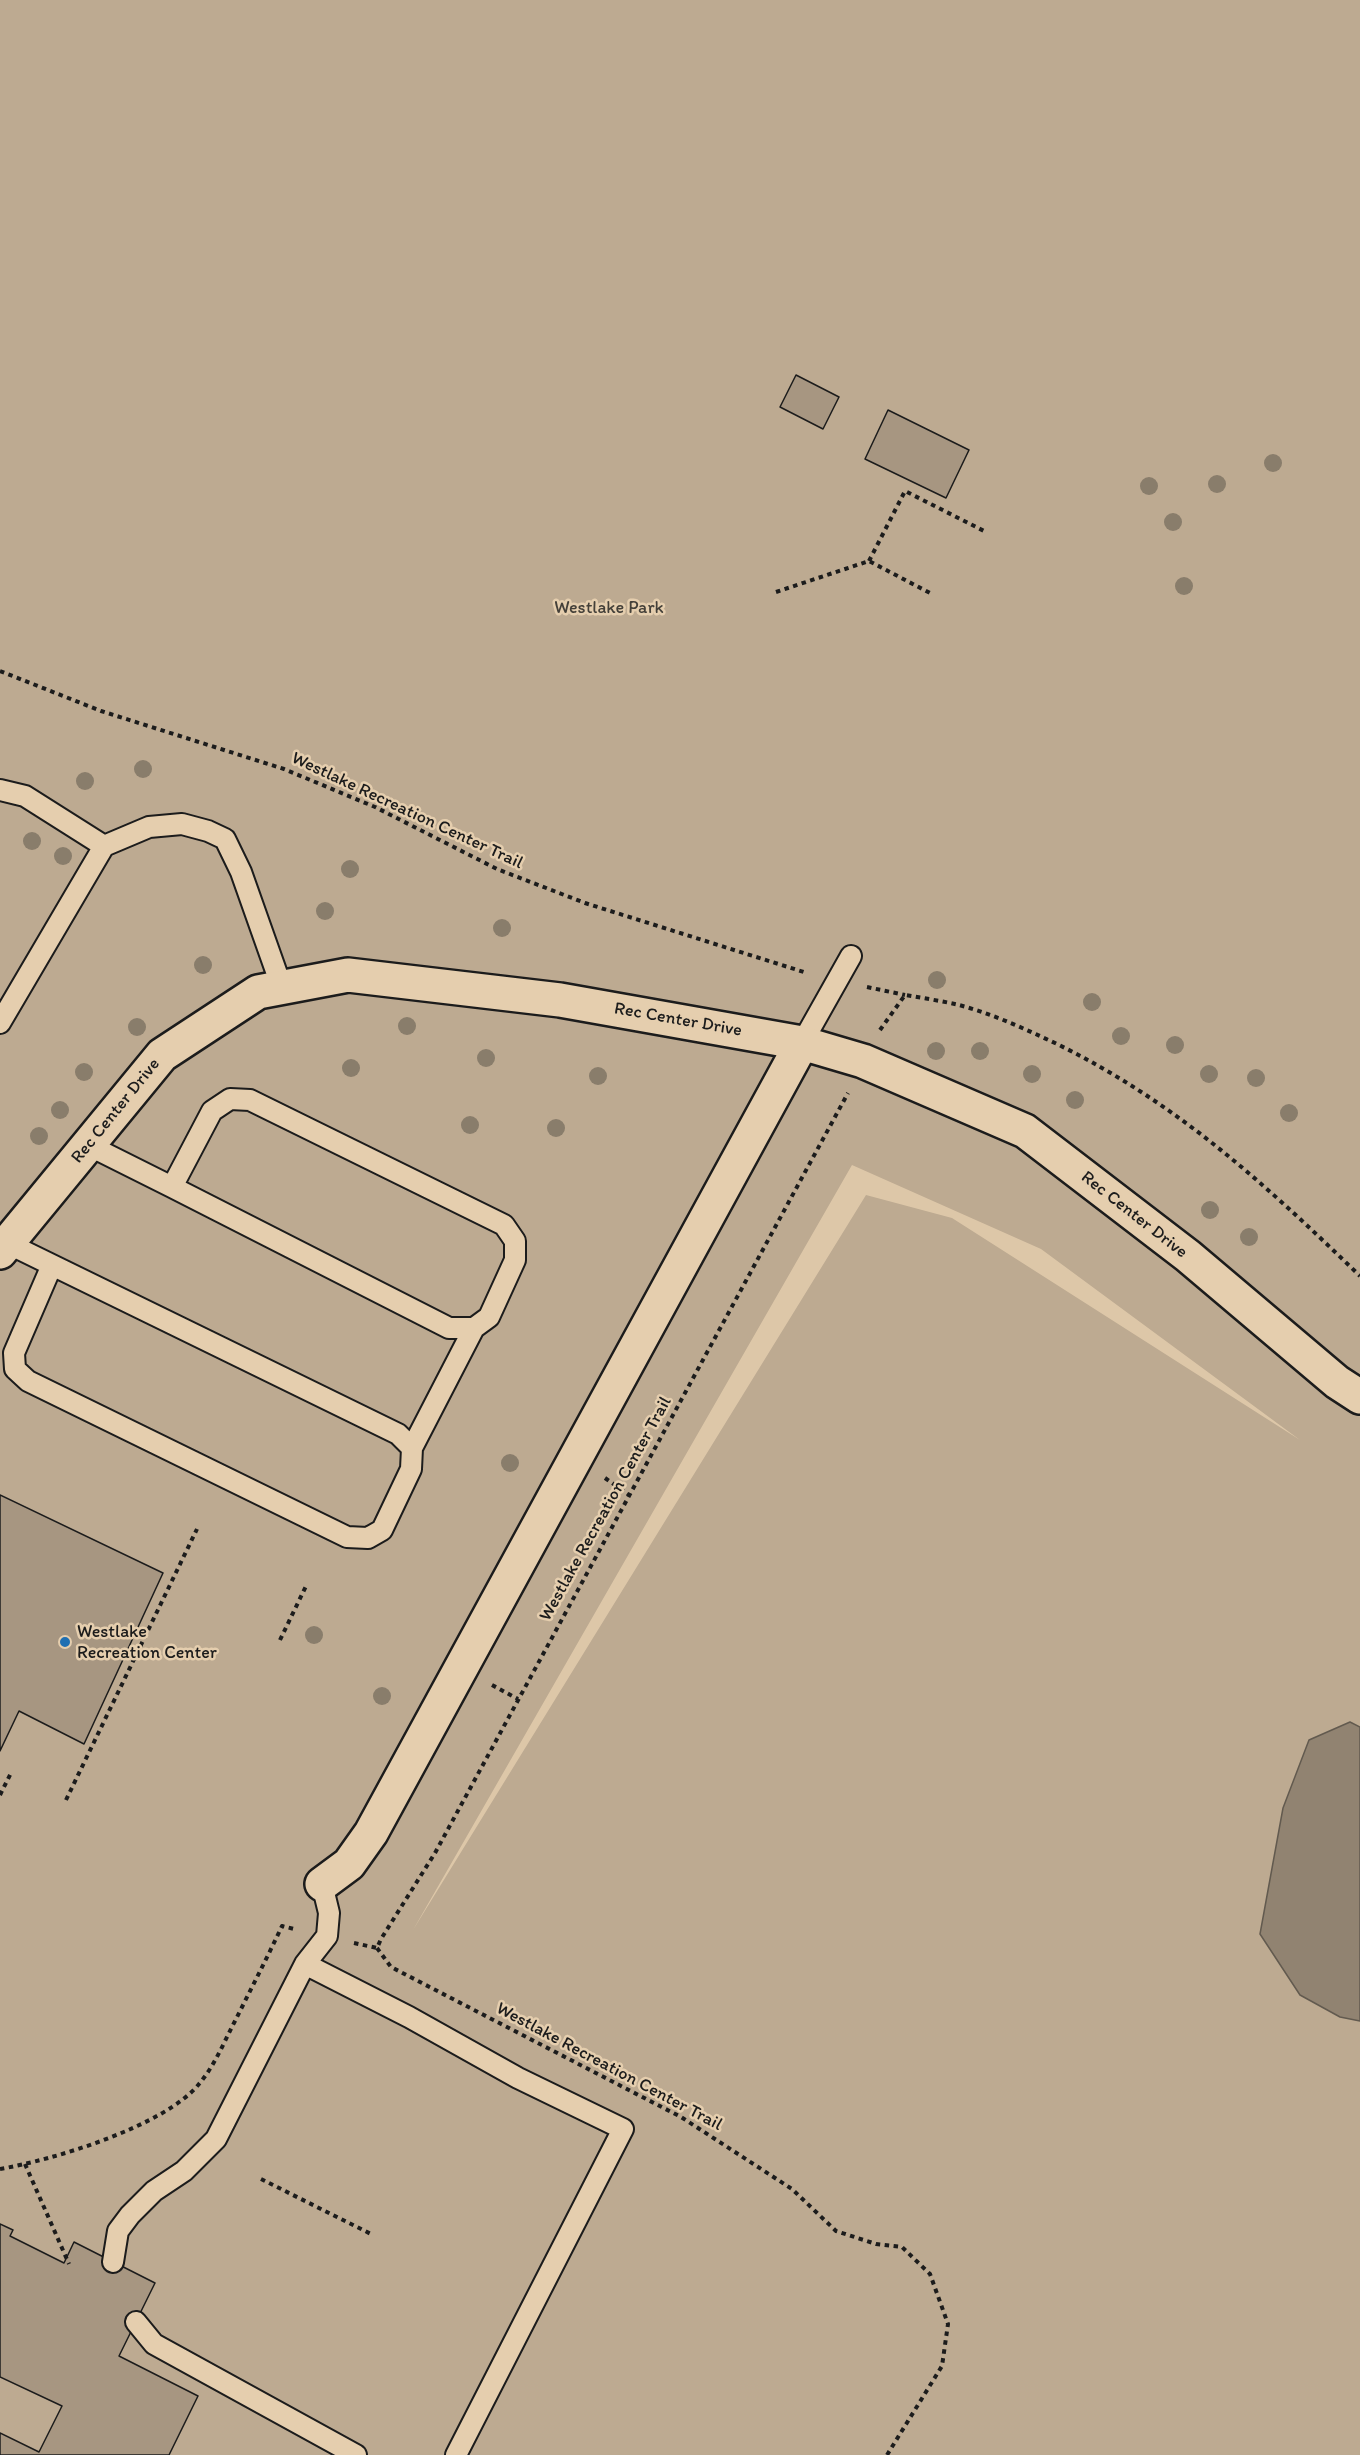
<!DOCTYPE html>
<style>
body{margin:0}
canvas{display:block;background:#ddc7a8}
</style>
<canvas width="1360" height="2455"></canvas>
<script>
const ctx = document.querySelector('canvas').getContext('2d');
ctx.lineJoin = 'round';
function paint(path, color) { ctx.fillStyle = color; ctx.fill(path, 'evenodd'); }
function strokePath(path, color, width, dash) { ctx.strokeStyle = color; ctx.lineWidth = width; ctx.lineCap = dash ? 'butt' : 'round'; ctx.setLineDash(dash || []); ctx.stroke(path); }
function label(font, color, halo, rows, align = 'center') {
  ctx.font = font + ' Itim,sans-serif'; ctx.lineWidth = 5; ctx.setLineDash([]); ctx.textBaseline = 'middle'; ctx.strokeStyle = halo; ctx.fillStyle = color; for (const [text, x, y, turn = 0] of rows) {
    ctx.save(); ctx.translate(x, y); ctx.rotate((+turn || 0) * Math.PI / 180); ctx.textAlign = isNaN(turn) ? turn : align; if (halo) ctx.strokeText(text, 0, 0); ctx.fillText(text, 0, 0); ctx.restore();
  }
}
const green = new Path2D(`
 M 0,0 L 1360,0 L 1360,1727 L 1350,1723 L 1360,2014 L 1360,2455 L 0,2455 ZM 852,1165 L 1041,1249 L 1300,1440 L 952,1218 L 866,1195 L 413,1930 Z`);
const water = new Path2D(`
 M 1350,1722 L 1360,1727 L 1360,2021 L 1340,2017 L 1300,1995 L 1260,1934 L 1283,1808 L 1309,1740 Z`);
const building = new Path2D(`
 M 796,375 L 839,397 L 823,429 L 780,407 Z
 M 888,410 L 969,450 L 946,498 L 865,459 Z
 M 0,1495 L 163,1573 L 84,1744 L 19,1711 L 0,1751 Z
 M 0,2224 L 13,2230 L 10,2236 L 64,2263 L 74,2242 L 155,2283 L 119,2356 L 198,2396 L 169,2455 L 0,2455 L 0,2433 L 39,2452 L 62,2406 L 0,2377 Z`);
const path = new Path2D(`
 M 869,561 L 905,491 L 984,531
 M 776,592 L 869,561 L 930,593
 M 0,671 L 101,711 L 284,769 L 375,807 L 497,869 L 585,903 L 807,973
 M 867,987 L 905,995
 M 880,1030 L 905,995 C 923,998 942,1001 959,1005 C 993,1014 1025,1029 1057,1044 C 1177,1103 1265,1184 1360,1276
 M 605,1478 L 629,1495
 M 280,1640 L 307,1584
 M 492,1685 L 518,1699
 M 0,1795 L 11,1773
 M 66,1800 L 197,1529
 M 354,1943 L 377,1948 L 381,1939 L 435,1853 L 848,1093
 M 377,1948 L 391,1967 L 681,2117 L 792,2189 L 836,2231 L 876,2244 L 902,2247 L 930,2274 L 948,2324 L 942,2366 L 887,2455
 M 25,2164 L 69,2264
 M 0,2169 C 53,2160 165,2126 199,2084 C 215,2065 224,2042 235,2021 C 251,1989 267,1958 282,1926 L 294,1929
 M 261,2179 L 371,2234`);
const service = new Path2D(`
 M 0,790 L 25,796 L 104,846
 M 0,1023 L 104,846 L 149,827 L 182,824 L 208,831 L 225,839 L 241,872 L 282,988
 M 802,1043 L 851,956
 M 88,1145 L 172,1187 L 449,1328 L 474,1328 L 489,1317 L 515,1260 L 515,1241 L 504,1225 L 250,1100 L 230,1099 L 212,1111 L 172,1187
 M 7,1243 L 52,1265 L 398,1434 L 412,1448 L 411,1469 L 382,1530 L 368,1538 L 347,1537 L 28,1381 L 15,1369 L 14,1353 L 52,1265
 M 412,1448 L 474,1328
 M 305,1964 L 409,2017 L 518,2078 L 623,2129 L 456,2455
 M 113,2262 L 118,2231 L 130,2215 L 154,2191 L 184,2171 L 216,2139 L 305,1964 L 327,1936 L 329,1913 L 322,1884
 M 136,2322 L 154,2344 L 356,2455`);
const minor = new Path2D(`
 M 0,1252 L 162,1055 L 258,992 L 348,975 L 560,1000 L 802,1043 L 863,1061 L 1025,1131 L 1188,1256 L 1337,1382 L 1360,1397
 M 322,1884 L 349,1864 L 371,1833 L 802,1043`);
const trees = [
 [1273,463],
 [1217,484],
 [1149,486],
 [1173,522],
 [1184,586],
 [143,769],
 [85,781],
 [32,841],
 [63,856],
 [350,869],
 [325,911],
 [502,928],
 [203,965],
 [937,980],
 [1092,1002],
 [407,1026],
 [137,1027],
 [1121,1036],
 [1175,1045],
 [936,1051],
 [980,1051],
 [486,1058],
 [351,1068],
 [84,1072],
 [1032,1074],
 [1209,1074],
 [598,1076],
 [1256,1078],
 [1075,1100],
 [60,1110],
 [1289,1113],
 [470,1125],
 [556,1128],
 [39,1136],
 [1210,1210],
 [1249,1237],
 [510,1463],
 [314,1635],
 [382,1696]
];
const markers = [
 [65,1642,6,"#1f6fb2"]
];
const parkNames = [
 ["Westlake Park",609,608]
];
const streetNames = [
 ["Westlake Recreation Center Trail",407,811,25],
 ["Rec Center Drive",678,1020,10],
 ["Rec Center Drive",116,1111,-51],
 ["Rec Center Drive",1134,1215,38],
 ["Westlake Recreation Center Trail",606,1509,-61],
 ["Westlake Recreation Center Trail",609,2067,28]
];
const poiNames = [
 ["Westlake",77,1632],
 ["Recreation Center",77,1653]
];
paint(green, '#bdaa91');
paint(water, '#918371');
strokePath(water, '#625a4f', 1.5);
paint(building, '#a79681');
strokePath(building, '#1c1c1c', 1.5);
strokePath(service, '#1c1c1c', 24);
strokePath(minor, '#1c1c1c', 38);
strokePath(path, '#1c1c1c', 4, [4.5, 4.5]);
strokePath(service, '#e5ceae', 20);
strokePath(minor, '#e5ceae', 33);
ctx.fillStyle = '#897d6b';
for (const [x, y] of trees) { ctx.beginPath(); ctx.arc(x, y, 9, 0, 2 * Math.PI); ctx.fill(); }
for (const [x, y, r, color] of markers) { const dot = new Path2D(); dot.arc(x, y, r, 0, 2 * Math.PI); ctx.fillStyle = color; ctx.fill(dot); strokePath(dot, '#e5ceae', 2); }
label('18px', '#444039', '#e5ceae', parkNames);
label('18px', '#1c1c1c', '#e5ceae', streetNames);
label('18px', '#1c1c1c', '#e5ceae', poiNames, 'left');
</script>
